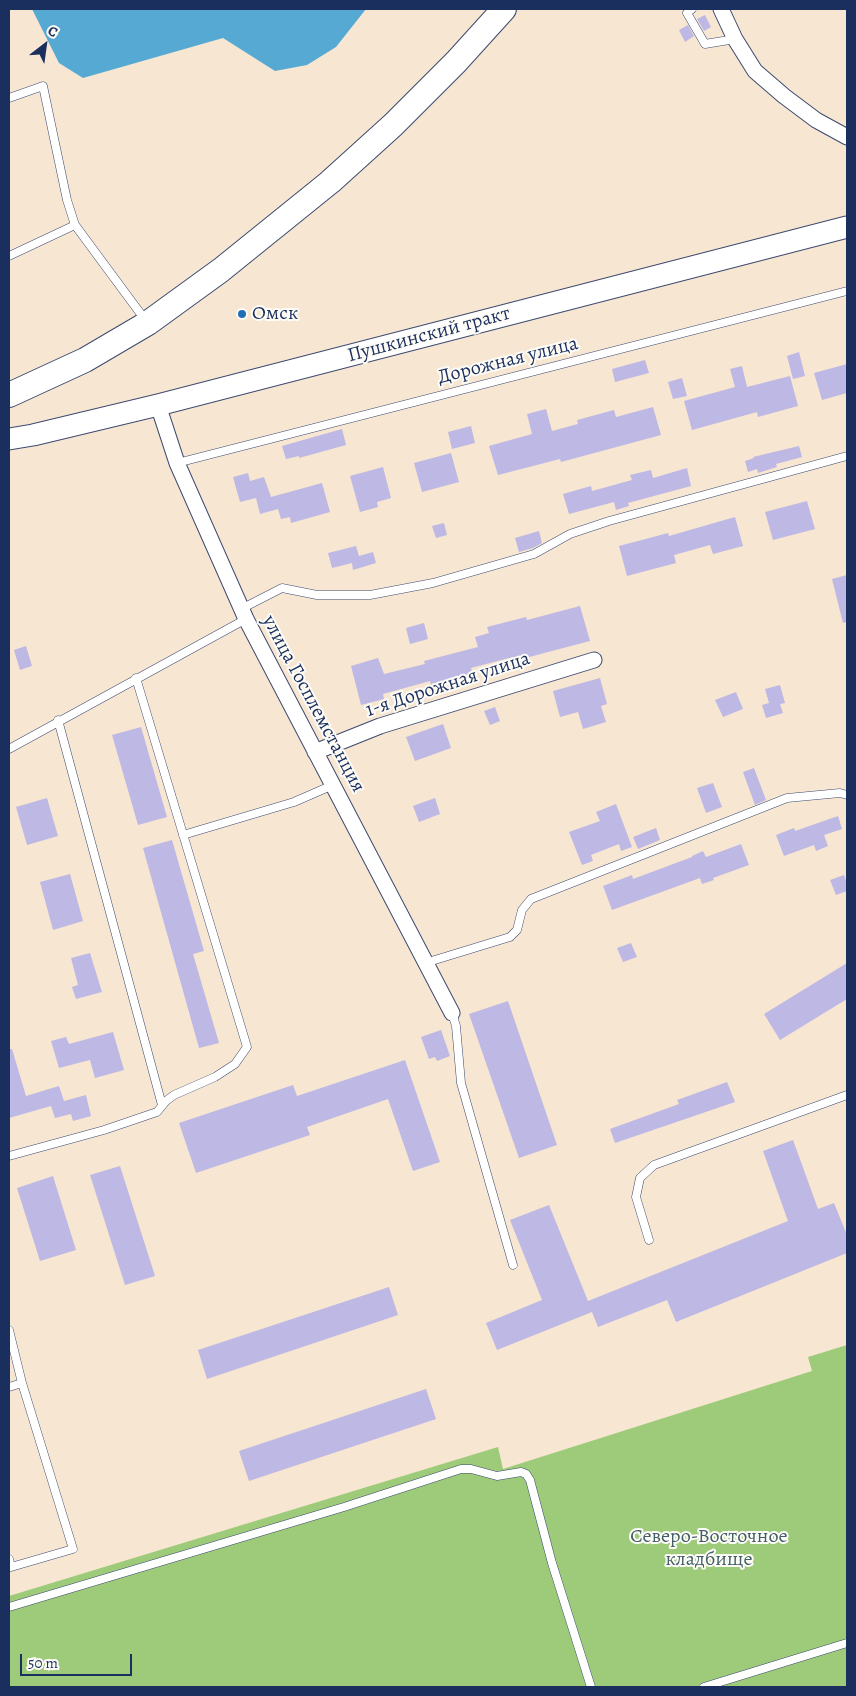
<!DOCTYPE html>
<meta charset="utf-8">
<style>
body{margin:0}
#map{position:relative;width:856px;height:1696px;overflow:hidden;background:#f7e6d2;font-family:Alegreya,serif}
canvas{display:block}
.frame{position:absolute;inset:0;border:10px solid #1b2f5e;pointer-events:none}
.north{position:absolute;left:20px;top:20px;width:50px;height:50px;-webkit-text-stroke:4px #fdfcf7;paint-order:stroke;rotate:30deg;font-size:14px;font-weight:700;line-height:20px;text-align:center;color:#1b2f5e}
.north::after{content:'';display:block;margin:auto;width:18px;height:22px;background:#1b2f5e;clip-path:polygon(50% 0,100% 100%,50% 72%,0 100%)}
.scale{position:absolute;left:20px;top:1654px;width:112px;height:22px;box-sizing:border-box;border:2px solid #1b2f5e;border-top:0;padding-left:6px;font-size:15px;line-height:18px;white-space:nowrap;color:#1b2f5e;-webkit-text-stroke:4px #fdfcf7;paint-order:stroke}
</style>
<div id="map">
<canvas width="856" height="1696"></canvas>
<div class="frame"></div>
<div class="north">С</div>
<div class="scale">50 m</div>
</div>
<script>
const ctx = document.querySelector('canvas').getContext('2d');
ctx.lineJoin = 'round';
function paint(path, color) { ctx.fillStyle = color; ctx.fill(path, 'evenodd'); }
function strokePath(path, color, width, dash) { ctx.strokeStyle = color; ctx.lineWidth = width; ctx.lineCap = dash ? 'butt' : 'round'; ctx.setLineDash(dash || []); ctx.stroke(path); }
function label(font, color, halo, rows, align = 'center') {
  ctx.font = font + ' Alegreya,serif'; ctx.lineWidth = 4; ctx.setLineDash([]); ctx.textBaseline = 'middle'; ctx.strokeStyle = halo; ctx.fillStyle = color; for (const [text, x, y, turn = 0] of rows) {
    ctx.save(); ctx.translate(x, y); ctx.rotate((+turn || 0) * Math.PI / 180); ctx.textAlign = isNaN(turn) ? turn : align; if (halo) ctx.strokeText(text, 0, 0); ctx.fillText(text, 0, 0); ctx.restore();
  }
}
const green = new Path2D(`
 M 847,1345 L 847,1687 L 9,1687 L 9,1596 L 498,1447 L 503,1469 L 812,1371 L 808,1357 Z`);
const water = new Path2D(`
 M 32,9 L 366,9 L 336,47 L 307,65 L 275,71 L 223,38 L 83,78 L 59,63 Z`);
const building = new Path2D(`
 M 705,15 L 711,27 L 704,31 L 697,19 Z
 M 688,25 L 694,36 L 685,42 L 679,30 Z
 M 799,352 L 805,376 L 793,379 L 787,356 Z
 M 645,360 L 649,373 L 615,382 L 612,369 Z
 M 847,364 L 847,393 L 822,400 L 814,373 Z
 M 742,366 L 747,387 L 790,376 L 798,406 L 758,417 L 757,412 L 692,430 L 684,401 L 735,387 L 730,369 Z
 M 682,378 L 687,396 L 673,399 L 668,382 Z
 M 653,407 L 661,435 L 561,462 L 560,459 L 498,475 L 489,446 L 532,434 L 527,414 L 546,409 L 552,431 L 578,424 L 577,420 L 614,410 L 616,417 Z
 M 471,426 L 475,443 L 452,449 L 448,432 Z
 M 342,429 L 346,445 L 299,458 L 299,456 L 286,459 L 282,446 Z
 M 799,446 L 802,457 L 776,464 L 777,467 L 758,473 L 757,469 L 748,472 L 745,461 L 754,458 L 753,457 Z
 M 451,453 L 459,482 L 422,492 L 414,463 Z
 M 383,467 L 391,498 L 377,502 L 378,507 L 360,512 L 350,476 Z
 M 687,468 L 691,486 L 628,503 L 629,506 L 616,510 L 614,502 L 569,514 L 563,494 L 591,486 L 592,491 L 632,480 L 630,475 L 651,470 L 653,478 Z
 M 248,473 L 250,481 L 264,477 L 271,497 L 322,483 L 330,512 L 291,523 L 290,517 L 281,519 L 278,509 L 260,514 L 256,498 L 240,502 L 233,477 Z
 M 807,501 L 815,529 L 773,540 L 765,512 Z
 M 735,517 L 743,546 L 713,554 L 710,545 L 674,555 L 676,563 L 627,576 L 619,546 L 668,533 L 669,536 Z
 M 444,523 L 447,535 L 436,538 L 432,526 Z
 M 539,531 L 542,543 L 533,548 L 519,552 L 515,538 Z
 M 356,546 L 359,556 L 373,552 L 376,563 L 353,570 L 352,563 L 332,568 L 328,553 Z
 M 847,575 L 847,622 L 843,623 L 832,579 Z
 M 580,606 L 590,641 L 514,661 L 513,657 L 471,668 L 472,673 L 431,685 L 430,681 L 383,694 L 384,699 L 361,705 L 351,666 L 378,658 L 384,674 L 425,664 L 424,661 L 478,647 L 475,637 L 489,633 L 487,627 L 526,617 L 527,620 Z
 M 424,623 L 428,639 L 410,644 L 406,628 Z
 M 26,646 L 32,666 L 20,670 L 14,650 Z
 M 600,678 L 607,704 L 601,706 L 606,722 L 583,729 L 578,712 L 560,717 L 553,691 Z
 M 780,685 L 785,703 L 780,704 L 783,713 L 766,718 L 762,705 L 769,703 L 765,689 Z
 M 736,692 L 743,709 L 723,717 L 715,700 Z
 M 495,707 L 500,721 L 490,725 L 484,711 Z
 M 443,724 L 451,748 L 415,761 L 406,737 Z
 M 141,727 L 167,817 L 138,825 L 112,735 Z
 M 754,768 L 766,800 L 755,805 L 743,772 Z
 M 713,783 L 722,807 L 706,813 L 697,788 Z
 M 47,798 L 58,836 L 27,845 L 16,807 Z
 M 435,798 L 440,814 L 419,822 L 413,806 Z
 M 616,804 L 632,847 L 621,851 L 619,844 L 591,855 L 593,861 L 582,865 L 569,832 L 600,821 L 596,812 Z
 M 838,816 L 842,829 L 824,835 L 828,846 L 816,851 L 814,845 L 784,856 L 776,835 L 794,828 L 795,831 Z
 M 656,828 L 660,840 L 638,849 L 633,837 Z
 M 172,840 L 204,951 L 193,954 L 219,1043 L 199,1048 L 143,848 Z
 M 741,844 L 749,865 L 713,878 L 714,880 L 702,884 L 700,878 L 612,910 L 603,886 L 632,875 L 633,879 L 692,857 L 692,856 L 703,851 L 706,857 Z
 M 70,874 L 83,921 L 53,930 L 40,882 Z
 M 844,875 L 847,884 L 847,891 L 836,895 L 830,880 Z
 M 631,943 L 637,957 L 623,962 L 617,948 Z
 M 90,953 L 102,992 L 76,999 L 72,987 L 78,985 L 71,958 Z
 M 847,963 L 847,999 L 780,1040 L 764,1014 Z
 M 508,1001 L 557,1145 L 519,1158 L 469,1014 Z
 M 441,1030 L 450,1056 L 437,1061 L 435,1057 L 429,1059 L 421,1037 Z
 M 113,1032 L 124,1070 L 95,1078 L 90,1060 L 59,1068 L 51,1041 L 66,1037 L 69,1044 Z
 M 9,1049 L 12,1049 L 26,1096 L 59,1086 L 64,1101 L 86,1095 L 91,1116 L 73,1121 L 71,1114 L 55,1118 L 51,1106 L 9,1118 Z
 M 405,1060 L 440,1162 L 413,1171 L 388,1099 L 307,1127 L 310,1135 L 196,1173 L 179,1123 L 293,1085 L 297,1096 Z
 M 727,1082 L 735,1102 L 615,1143 L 610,1129 L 679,1104 L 677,1100 Z
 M 793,1140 L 818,1209 L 834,1203 L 847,1235 L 847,1253 L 676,1322 L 667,1300 L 598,1327 L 592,1312 L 497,1350 L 486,1323 L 542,1300 L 510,1220 L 549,1205 L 588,1301 L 788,1221 L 763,1151 Z
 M 120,1166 L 155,1276 L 125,1285 L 90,1175 Z
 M 53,1176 L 76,1250 L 40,1261 L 17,1188 Z
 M 389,1287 L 398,1315 L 207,1379 L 198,1350 Z
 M 426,1389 L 436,1419 L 249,1481 L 239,1451 Z`);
const lane = new Path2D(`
 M 692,9 L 687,13 L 705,44 L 735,39
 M 9,98 L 43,86 L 67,200 L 75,225 L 146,321
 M 9,256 L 75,225
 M 177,463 L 847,291
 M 241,609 L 282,588 L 317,595 L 370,595 L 433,583 L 534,554 L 570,534 L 609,521 L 847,456
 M 58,720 L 162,1105
 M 9,749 L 246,619
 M 183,835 L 294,802 L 333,785
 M 425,963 L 510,937 L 517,930 L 522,910 L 531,899 L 787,798 L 840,793 L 847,795
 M 452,1013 L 456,1026 L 461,1083 L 513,1265
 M 9,1156 L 104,1130 L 157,1112 L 166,1101 L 174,1095 L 215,1077 L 235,1064 L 247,1047 L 136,678
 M 649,1240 L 636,1197 L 640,1178 L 654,1165 L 847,1095
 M 9,1330 L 22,1383 L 73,1549 L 11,1567 L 9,1559
 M 9,1387 L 22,1383
 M 9,1607 L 344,1507 L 461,1469 L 471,1469 L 497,1476 L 521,1472 L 526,1474 L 530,1480 L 552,1563 L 591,1687
 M 704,1687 L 847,1643`);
const street = new Path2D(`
 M 721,9 L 735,39 L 755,71 L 784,96 L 816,120 L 847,137
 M 158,405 L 177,463 L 246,619 L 452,1013
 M 315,752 L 380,726 L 594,660`);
const secondary = new Path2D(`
 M 9,439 L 33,435 L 158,405 L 847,227`);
const primary = new Path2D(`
 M 9,395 L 85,360 L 148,323 L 221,270 L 330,182 L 393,125 L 456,62 L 504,9`);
const markers = [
 [242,314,5,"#1f6fb2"]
];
const poiNames = [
 ["Омск",252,314]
];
const streetNames = [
 ["Пушкинский тракт",429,335,-15],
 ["Дорожная улица",508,361,-14],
 ["1-я Дорожная улица",448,685,-18],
 ["улица Госплемстанция",313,704,62]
];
const parkNames = [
 ["Северо-Восточное",709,1537],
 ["кладбище",709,1560]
];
paint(green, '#9dcb79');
paint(water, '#56a9d2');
paint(building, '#beb8e4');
strokePath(lane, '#3c4a6f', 9);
strokePath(street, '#3c4a6f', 17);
strokePath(secondary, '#3c4a6f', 23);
strokePath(primary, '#3c4a6f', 26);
strokePath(lane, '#fff', 8);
strokePath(street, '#fff', 15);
strokePath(secondary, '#fff', 21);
strokePath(primary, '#fff', 24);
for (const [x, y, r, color] of markers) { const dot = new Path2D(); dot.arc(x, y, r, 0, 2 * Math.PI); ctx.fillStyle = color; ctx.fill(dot); strokePath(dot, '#fdfcf7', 2); }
label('20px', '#1b2f5e', '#fdfcf7', poiNames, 'left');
label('20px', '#1b2f5e', '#fdfcf7', streetNames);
label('20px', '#425e66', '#fdfcf7', parkNames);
</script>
